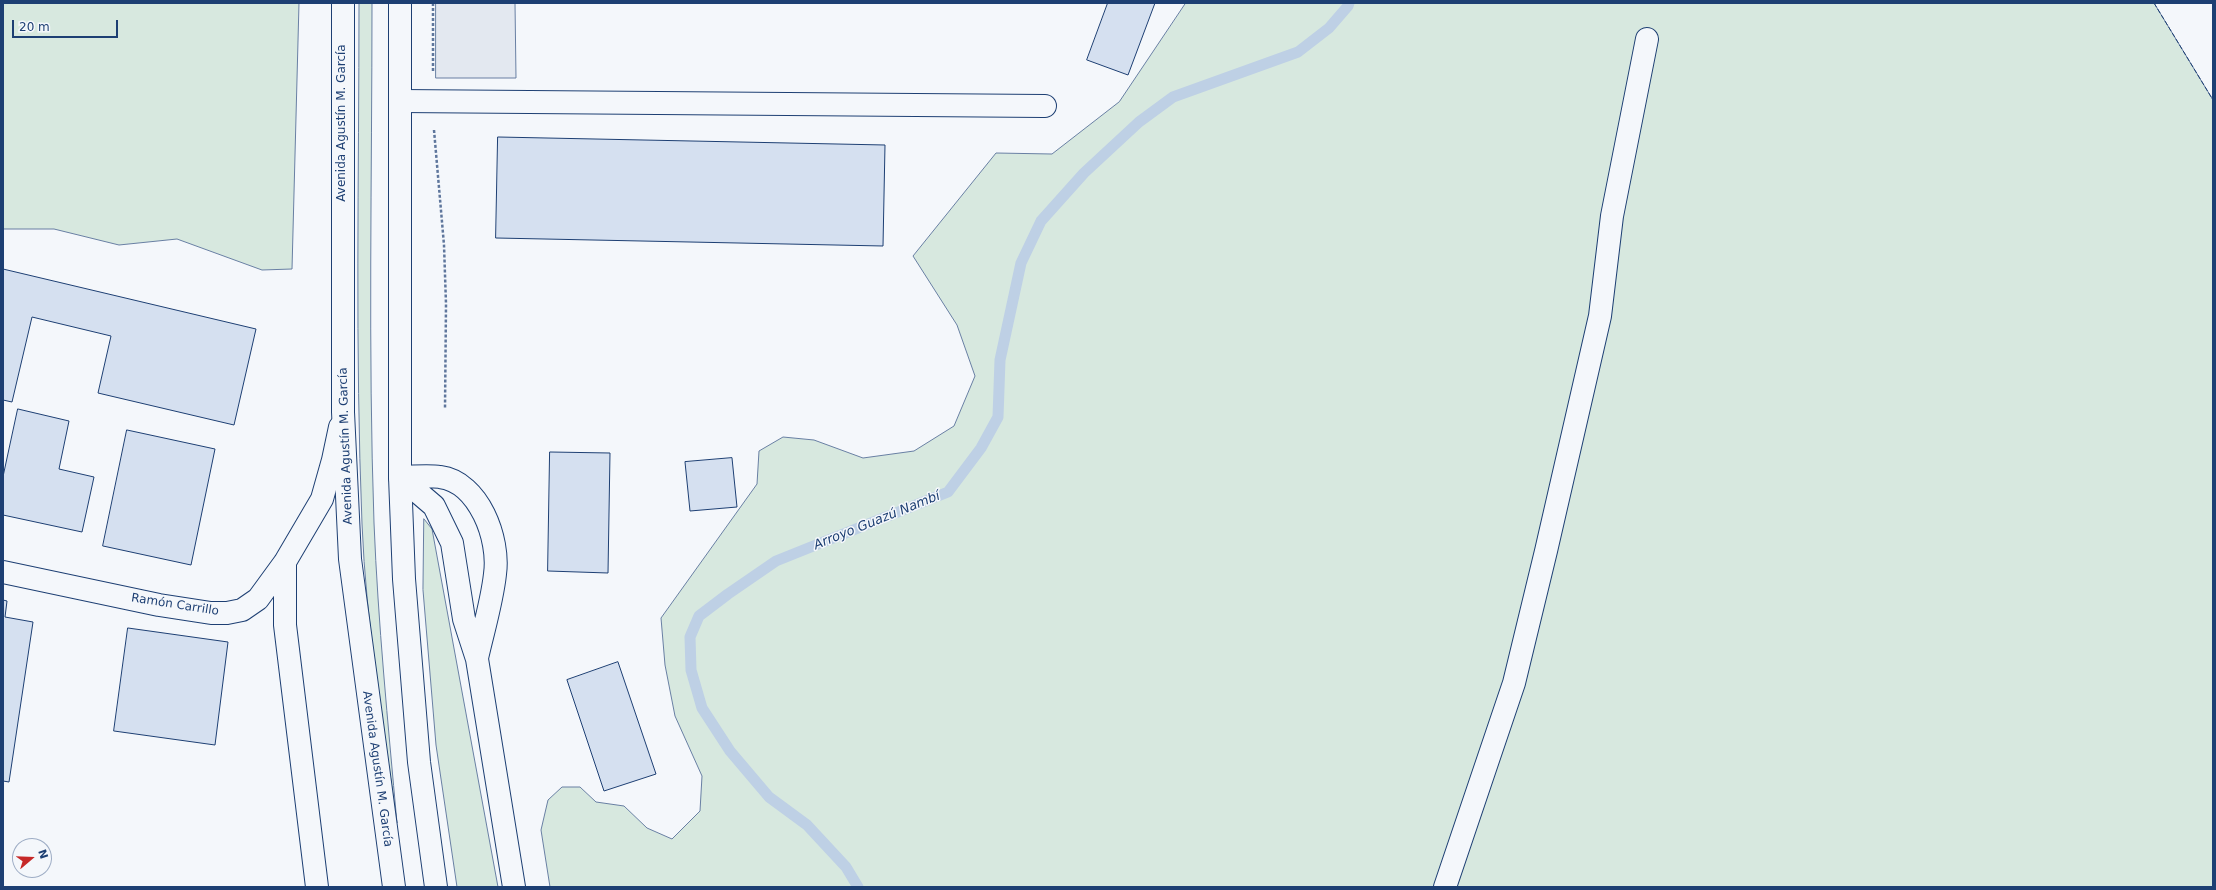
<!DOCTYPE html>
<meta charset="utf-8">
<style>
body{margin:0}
#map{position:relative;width:2216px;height:890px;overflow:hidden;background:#f4f7fb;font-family:"DejaVu Sans",sans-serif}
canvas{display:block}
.frame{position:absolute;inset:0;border:4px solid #1d3f73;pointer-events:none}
.north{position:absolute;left:12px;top:838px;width:40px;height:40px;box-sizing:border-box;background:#f4f7fb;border:1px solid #9eadc5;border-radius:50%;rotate:71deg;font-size:11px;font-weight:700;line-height:16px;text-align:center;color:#1d3f73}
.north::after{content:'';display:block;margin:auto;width:14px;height:18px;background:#c62828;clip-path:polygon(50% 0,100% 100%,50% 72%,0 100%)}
.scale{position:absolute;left:12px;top:20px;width:106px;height:18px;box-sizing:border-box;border:2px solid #1d3f73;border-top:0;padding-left:5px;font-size:12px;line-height:14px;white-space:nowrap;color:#1d3f73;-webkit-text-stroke:3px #f4f7fb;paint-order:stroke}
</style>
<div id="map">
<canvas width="2216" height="890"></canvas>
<div class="frame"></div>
<div class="north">N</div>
<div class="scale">20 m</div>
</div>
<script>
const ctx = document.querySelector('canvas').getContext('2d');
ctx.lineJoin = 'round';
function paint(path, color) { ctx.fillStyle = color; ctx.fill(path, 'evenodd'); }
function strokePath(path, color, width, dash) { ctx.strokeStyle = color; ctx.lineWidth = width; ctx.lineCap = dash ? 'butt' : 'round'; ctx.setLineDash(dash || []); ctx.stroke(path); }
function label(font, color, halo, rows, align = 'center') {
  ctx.font = font + ' "DejaVu Sans",sans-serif'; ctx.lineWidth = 3; ctx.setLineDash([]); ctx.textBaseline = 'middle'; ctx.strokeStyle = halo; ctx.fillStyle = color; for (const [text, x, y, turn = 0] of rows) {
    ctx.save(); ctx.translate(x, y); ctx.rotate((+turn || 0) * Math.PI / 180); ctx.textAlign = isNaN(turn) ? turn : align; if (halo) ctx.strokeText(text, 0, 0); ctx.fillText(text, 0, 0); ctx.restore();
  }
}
const green = new Path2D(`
 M 3,3 L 299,3 L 292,269 L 262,270 L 177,239 L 119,245 L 54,229 L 3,229 Z
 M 359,3 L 372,3 C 372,176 368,350 374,523 C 378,623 388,723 397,823 C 383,723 366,624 362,524 C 355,350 359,176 359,3 Z
 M 1186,3 L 2154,3 L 2213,100 L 2213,887 L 550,887 L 541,830 L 548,800 L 562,787 L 580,787 L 596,802 L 624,806 L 647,828 L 672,839 L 700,811 L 702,776 L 675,716 L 665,665 L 661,618 L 757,484 L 759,451 L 783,437 L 814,440 L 863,458 L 914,451 L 954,426 L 975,376 L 957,325 L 913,256 L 996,153 L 1052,154 L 1119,102 Z
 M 424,519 L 432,529 L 498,887 L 457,887 L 436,745 L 423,590 Z`);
const parking = new Path2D(`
 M 436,3 L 515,3 L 516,78 L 436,78 Z`);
const stream = new Path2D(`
 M 858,887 L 846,867 L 807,825 L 769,797 L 730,751 L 702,708 L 691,670 L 690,637 L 699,616 L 728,594 L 776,561 L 948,492 L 981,448 L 998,417 L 1000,360 L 1021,263 L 1041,221 L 1084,173 L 1139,122 L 1173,97 L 1298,52 L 1329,28 L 1348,6 L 1349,3`);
const building = new Path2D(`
 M 1108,3 L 1155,3 L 1128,75 L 1087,60 Z
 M 498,137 L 885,145 L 883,246 L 496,238 Z
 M 3,269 L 256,329 L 234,425 L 98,393 L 111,336 L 32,317 L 12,402 L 3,400 Z
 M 18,409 L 69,421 L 59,469 L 94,477 L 82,532 L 3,515 L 3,477 Z
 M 127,430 L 215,449 L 191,565 L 103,546 Z
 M 550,452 L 610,453 L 608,573 L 548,571 Z
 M 732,458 L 737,507 L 690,511 L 685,462 Z
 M 3,600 L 7,601 L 5,617 L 33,622 L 9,782 L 3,781 Z
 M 128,628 L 228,642 L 215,745 L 114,731 Z
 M 618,662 L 656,774 L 604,791 L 567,680 Z`);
const path = new Path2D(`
 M 433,3 L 433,71
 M 434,130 L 444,245 L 446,304 L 445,409`);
const minor = new Path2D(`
 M 400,101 L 1045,106
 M 400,477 L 434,506 L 452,543 L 464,619 L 477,659 L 514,887
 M 400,477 C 413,477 428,475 440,477 C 479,482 500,539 495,574 C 492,602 483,631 477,658
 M 285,562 L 285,625 L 317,887
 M 3,572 L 159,605 L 211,613 L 227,613 L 242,610 L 258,599 L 285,562 L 322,499 L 333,460 L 340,427
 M 1445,887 L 1514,683 L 1546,551 L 1600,316 L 1612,216 L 1647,39`);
const major = new Path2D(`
 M 343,3 L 343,412 L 350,559 L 394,887
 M 400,3 L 400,477 L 404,579 L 419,762 L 436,887`);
const fence = new Path2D(`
 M 2154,3 L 2213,100`);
const streetNames = [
 ["Avenida Agustín M. García",342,123,-90],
 ["Avenida Agustín M. García",346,446,-92],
 ["Ramón Carrillo",175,605,9],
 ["Avenida Agustín M. García",377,769,82]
];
const waterNames = [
 ["Arroyo Guazú Nambí",877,521,-22]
];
paint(green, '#d7e8df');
strokePath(green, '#687fa3', 1);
paint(parking, '#e3e8f0');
strokePath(parking, '#687fa3', 1);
strokePath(stream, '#bed0e5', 11);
paint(building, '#d5e0f0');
strokePath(building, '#1d3f73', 1);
strokePath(minor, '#1d3f73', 24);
strokePath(major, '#1d3f73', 24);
strokePath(path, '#5e769c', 2.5, [3, 2]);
strokePath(minor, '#f4f7fb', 22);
strokePath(major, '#f4f7fb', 22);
strokePath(fence, '#1d3f73', 1, [5, 2]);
label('12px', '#1d3f73', '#f4f7fb', streetNames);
label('italic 13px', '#1d3f73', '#f4f7fb', waterNames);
</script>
